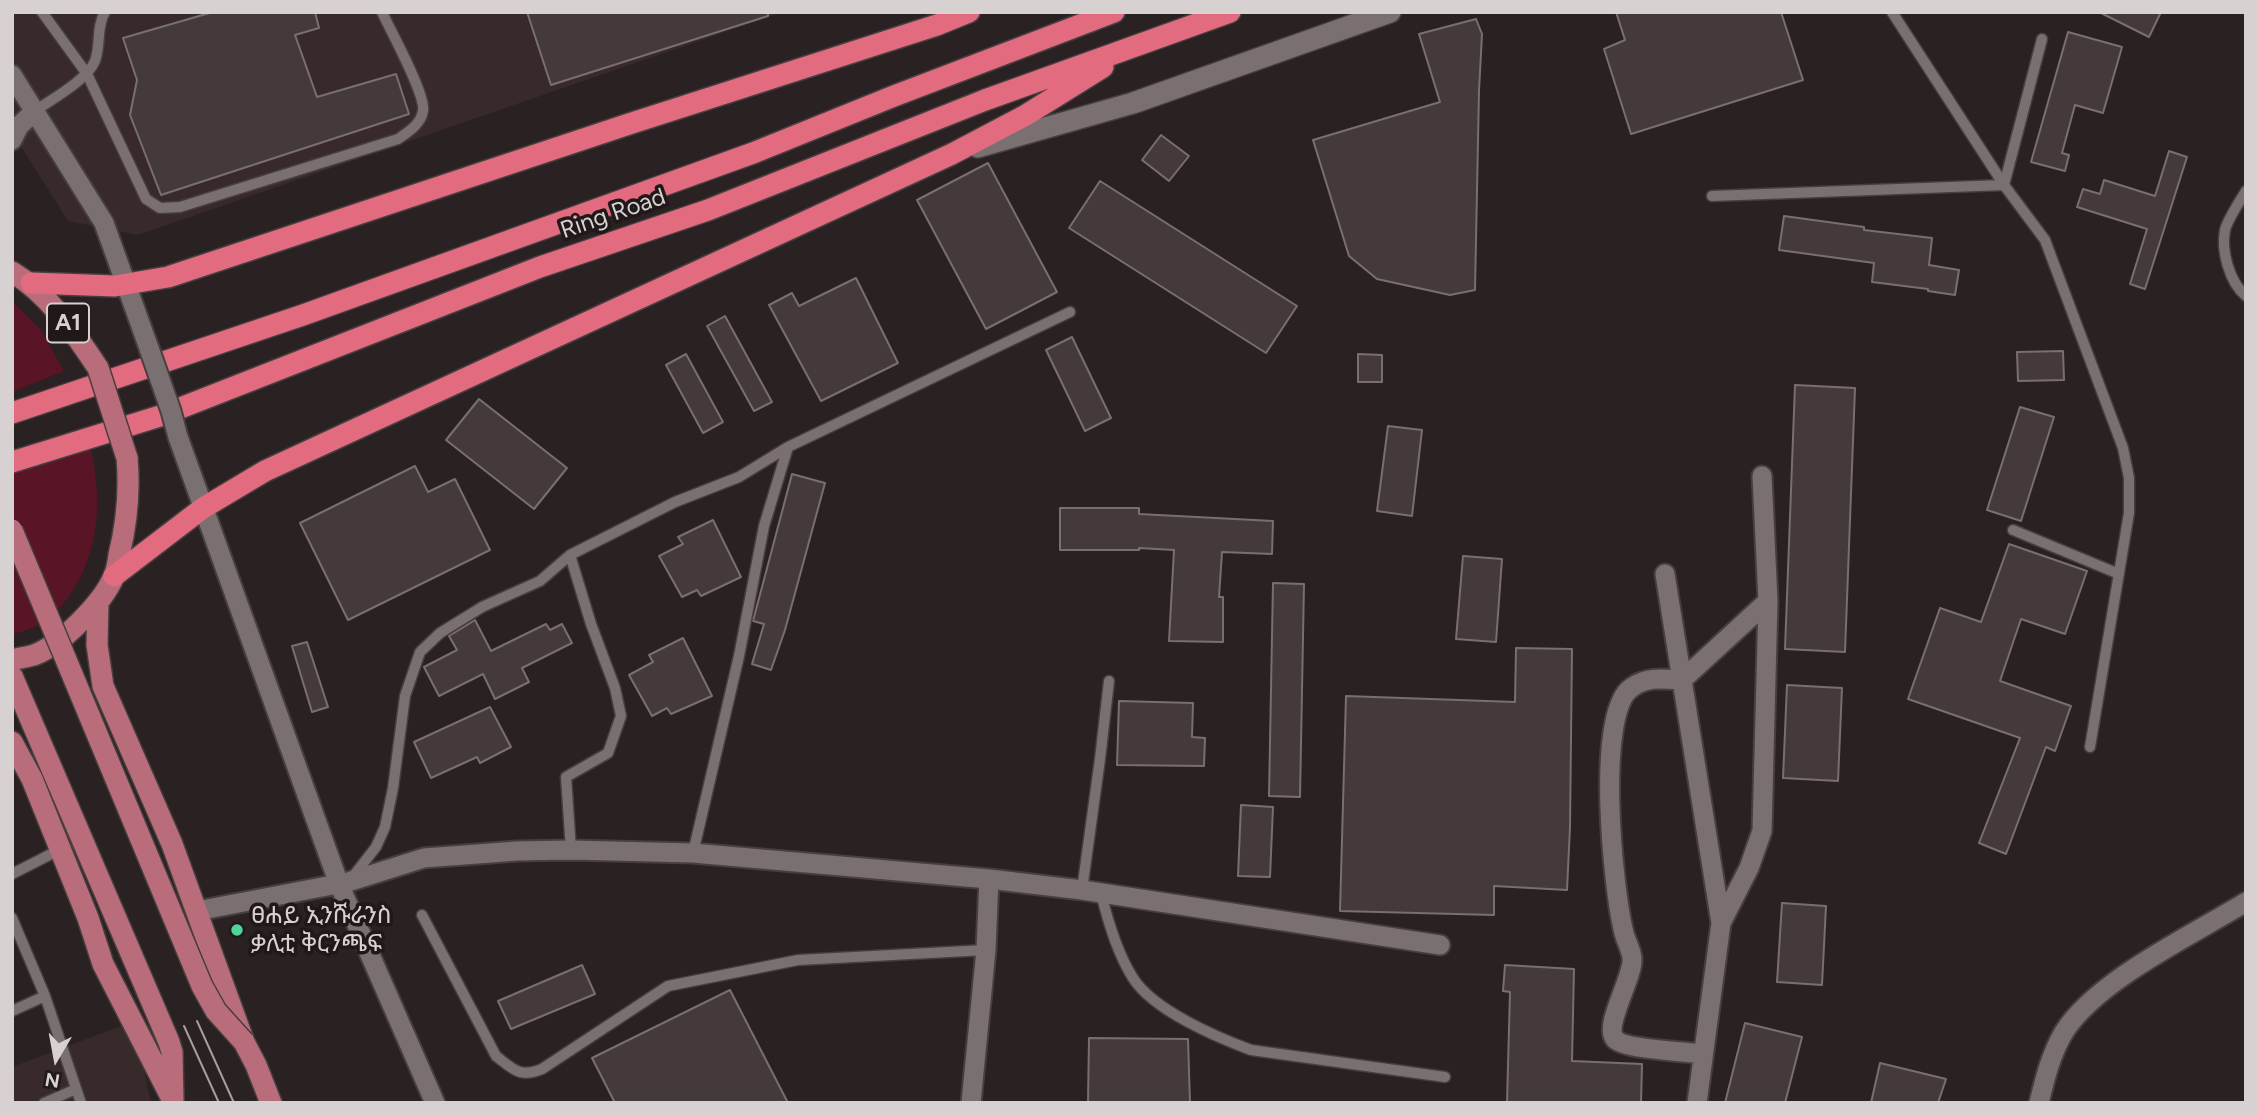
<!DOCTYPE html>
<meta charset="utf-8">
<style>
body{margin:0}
#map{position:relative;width:2258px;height:1115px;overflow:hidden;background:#2a2122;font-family:Figtree,sans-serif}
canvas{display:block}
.frame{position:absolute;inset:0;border:14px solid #d7d1d1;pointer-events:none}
.north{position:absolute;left:21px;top:1024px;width:70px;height:70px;-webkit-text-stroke:5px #201819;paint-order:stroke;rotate:190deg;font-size:19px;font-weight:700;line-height:28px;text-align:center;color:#d7d1d1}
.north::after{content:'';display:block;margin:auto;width:24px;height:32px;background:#d7d1d1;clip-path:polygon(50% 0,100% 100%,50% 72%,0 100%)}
</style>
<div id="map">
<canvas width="2258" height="1115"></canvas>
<div class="frame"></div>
<div class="north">N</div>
</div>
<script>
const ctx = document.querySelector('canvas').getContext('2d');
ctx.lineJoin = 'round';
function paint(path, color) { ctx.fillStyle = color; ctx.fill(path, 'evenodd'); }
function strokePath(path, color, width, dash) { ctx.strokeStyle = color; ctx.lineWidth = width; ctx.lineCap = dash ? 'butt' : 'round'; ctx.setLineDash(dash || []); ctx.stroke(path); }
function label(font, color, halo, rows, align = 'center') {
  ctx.font = font + ' Figtree,"Noto Sans Ethiopic",sans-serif'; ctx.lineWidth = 7; ctx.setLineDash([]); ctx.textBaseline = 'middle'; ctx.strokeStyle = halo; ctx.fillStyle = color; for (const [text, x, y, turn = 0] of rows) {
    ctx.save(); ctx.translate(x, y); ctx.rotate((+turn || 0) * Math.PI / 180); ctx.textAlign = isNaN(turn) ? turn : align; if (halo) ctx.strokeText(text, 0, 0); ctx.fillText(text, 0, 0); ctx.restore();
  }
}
const built = new Path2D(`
 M 12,12 L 783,12 L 138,235 L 68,221 L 12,132 Z
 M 134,1021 L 151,1103 L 12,1103 L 12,1067 Z`);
const green = new Path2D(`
 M 12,301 L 41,330 L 64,371 L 12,392 Z
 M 90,443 C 93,461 97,479 97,497 C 99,541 81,597 43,622 C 34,628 22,632 12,634 L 12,466 Z`);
const building = new Path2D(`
 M 213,12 L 315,12 L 319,28 L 295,35 L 317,97 L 396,74 L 409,114 L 161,195 L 130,115 L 137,80 L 123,38 Z
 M 527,12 L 768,12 L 768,16 L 551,85 Z
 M 1616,12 L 1781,12 L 1803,80 L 1631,134 L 1604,49 L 1625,40 Z
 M 2099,12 L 2161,12 L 2149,37 Z
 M 1476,19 L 1482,34 L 1479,91 L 1475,290 L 1450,295 L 1377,279 L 1349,256 L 1313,140 L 1440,102 L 1419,34 Z
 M 2068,32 L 2122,47 L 2103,113 L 2075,105 L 2062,153 L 2069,155 L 2065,171 L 2031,162 Z
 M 1161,135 L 1189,156 L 1169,181 L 1142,160 Z
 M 2169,151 L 2187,157 L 2145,289 L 2130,284 L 2147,229 L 2077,207 L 2083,189 L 2100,194 L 2104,180 L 2155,196 Z
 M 988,163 L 1057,292 L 986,329 L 917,200 Z
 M 1100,181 L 1297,306 L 1266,353 L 1069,228 Z
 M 1784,216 L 1864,227 L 1864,230 L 1932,238 L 1929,265 L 1959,270 L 1955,295 L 1928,291 L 1928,289 L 1872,282 L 1874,263 L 1779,250 Z
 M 856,278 L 898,363 L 821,401 L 769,305 L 792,293 L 799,306 Z
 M 725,316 L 772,402 L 754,411 L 707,326 Z
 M 1072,337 L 1111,418 L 1085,431 L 1046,350 Z
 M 2063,351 L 2064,380 L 2018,381 L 2017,352 Z
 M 686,354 L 723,422 L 703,433 L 666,365 Z
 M 1358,354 L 1382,355 L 1382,382 L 1358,382 Z
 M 1795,385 L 1855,388 L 1845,652 L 1785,649 Z
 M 479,399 L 567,468 L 534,509 L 446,440 Z
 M 2020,407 L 2054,417 L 2021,521 L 1987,510 Z
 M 1388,426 L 1422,430 L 1412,516 L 1377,511 Z
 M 415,466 L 428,492 L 455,479 L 490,550 L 348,620 L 300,523 Z
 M 792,474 L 825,483 L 785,630 L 771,670 L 752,664 L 764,624 L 753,621 Z
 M 1060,508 L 1139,508 L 1139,514 L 1273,521 L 1272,554 L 1222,552 L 1219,597 L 1223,597 L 1223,642 L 1169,641 L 1174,550 L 1139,548 L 1139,550 L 1060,550 Z
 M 713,520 L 741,577 L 701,596 L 697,590 L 682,597 L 659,556 L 683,544 L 678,537 Z
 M 2009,544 L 2087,571 L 2065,634 L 2021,619 L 2000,681 L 2071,706 L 2055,751 L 2046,747 L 2006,854 L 1979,843 L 2020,738 L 1908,699 L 1940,608 L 1981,622 Z
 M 1463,556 L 1502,559 L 1496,642 L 1456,639 Z
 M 1273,583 L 1304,584 L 1300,797 L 1269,796 Z
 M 475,620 L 491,651 L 546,624 L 550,630 L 562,624 L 572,643 L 522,668 L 529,682 L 495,699 L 483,674 L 439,696 L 424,667 L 457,650 L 449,636 Z
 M 683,638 L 712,696 L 671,714 L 667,708 L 652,716 L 629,675 L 653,662 L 649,655 Z
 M 307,642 L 328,707 L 312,712 L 292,646 Z
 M 1516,648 L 1572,649 L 1570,827 L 1567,890 L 1494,886 L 1494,915 L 1340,911 L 1346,696 L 1515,702 Z
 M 1787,685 L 1842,688 L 1838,781 L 1783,778 Z
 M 1119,701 L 1193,703 L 1192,737 L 1205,738 L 1204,766 L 1117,765 Z
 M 490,707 L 511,747 L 480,763 L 477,757 L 431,778 L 414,742 Z
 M 1241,805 L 1273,807 L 1270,877 L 1238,876 Z
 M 1782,903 L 1826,906 L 1822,985 L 1777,982 Z
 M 582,965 L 595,994 L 511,1029 L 498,1001 Z
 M 1505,965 L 1574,969 L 1572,1061 L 1642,1064 L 1641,1103 L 1507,1103 L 1510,992 L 1503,991 Z
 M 730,990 L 788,1103 L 615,1103 L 592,1058 Z
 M 1745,1023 L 1802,1037 L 1785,1103 L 1725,1103 Z
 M 1089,1038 L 1188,1039 L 1190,1103 L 1088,1103 Z
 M 1880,1063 L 1946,1079 L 1938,1103 L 1871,1103 Z`);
const lane = new Path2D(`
 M 42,12 L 87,74 L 146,199 L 160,208 L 180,207 L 398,139 C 408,132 421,124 423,111 C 426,94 390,30 382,12
 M 1892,12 L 2004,185 L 2045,240 L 2123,448 L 2129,478 L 2129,513 L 2090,747
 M 35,111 C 52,99 87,80 95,61 C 101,45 96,27 105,12
 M 2004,185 L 2042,39
 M 2246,191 C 2241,199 2227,221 2225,230 C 2221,250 2229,282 2246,296
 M 1712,196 L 2004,185
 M 2013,530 L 2119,574
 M 570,555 L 591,624 L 615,688 L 621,716 L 608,753 L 566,777 L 571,850
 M 693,853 L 739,656 L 764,526 L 788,447
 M 12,874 L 59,850
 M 351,879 L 376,847 L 385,827 L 393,788 L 405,696 L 420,652 L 440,633 L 482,607 L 540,581 L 570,555 L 675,502 L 739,477 L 788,447 L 1070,312
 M 1082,890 L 1100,759 L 1109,681
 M 1101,893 C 1108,922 1117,953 1133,978 C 1153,1010 1216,1037 1251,1050 L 1445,1077
 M 422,915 L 496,1056 C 514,1070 520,1078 542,1069 L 668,986 L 798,960 L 986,950
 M 12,918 L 45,996 L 81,1103
 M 12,1011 L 45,996
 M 44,1103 L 76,1089`);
const street = new Path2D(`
 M 12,75 L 104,223 L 150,351
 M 12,140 L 19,126 L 35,111
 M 178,437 L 339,884 L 435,1103
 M 1665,574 L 1721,923 L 1697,1103
 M 197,911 L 348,882 L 424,858 L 517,851 L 571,850 L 693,853 L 989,879 L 1082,890 L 1440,945
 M 1721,923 L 1749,868 L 1762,831 L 1768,601 L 1762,476
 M 1703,1054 C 1687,1052 1623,1049 1615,1039 C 1603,1025 1634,977 1632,958 C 1631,949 1626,941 1624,933 C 1613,890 1595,714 1631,688 C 1647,676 1664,679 1682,680 L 1768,601
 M 971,1103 L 986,950 L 989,879
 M 2039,1103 C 2045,1078 2051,1054 2064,1032 C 2097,980 2192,935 2246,902`);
const secondary = new Path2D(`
 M 978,147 L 1133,103 L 1390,12`);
const primary = new Path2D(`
 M 12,272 C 50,295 74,332 98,368
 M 98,602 L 97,645 L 103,686 L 172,844 L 244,1042 L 256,1065 L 271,1103
 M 12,660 C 19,658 27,657 34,655 C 61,645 103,603 114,576 C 117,570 118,562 119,555 C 127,522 130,491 127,458
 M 12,676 L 169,1042 L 172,1052 L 173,1100
 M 12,742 L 32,779 L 88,918 L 103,964 L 170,1095`);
const highway = new Path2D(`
 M 31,283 L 115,286 L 168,277 L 632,123 L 937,25 L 969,12
 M 12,413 L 303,315 L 753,153 L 894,96 L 1114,12
 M 12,462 L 160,416 L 540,267 L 708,210 L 985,100 L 1230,12
 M 114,576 L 203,508 L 265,471 L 952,154 L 1026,115 L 1103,67`);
const tram = new Path2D(`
 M 197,1021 L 234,1103
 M 184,1026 L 219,1103`);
const streetBridge = new Path2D(`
 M 150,351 L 171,411 L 178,437`);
const primaryBridge = new Path2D(`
 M 98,368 L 127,458
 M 12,530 L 202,986 L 216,1011 L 244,1042`);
const markers = [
 [237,930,7,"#4fd399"]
];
const shields = [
 [68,323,42]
];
const shieldNames = [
 ["A1",68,323]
];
const streetNames = [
 ["Ring Road",613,214,-19]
];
const poiNames = [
 ["ፀሐይ ኢንሹራንስ",251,916],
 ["ቃሊቲ ቅርንጫፍ",251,944]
];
paint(built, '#38292b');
paint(green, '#591425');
paint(building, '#443a3b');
strokePath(building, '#7a6f70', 2);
strokePath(lane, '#463e3f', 13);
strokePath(street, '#463e3f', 23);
strokePath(secondary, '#463e3f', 24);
strokePath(primary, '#463e3f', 24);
strokePath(highway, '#463e3f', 24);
strokePath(lane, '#7b7071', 10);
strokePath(street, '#7b7071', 19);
strokePath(secondary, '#7b7071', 21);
strokePath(primary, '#b96d7a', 21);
strokePath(highway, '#e26b80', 21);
strokePath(tram, '#a69f9f', 2);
strokePath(streetBridge, '#463e3f', 23, []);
strokePath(primaryBridge, '#463e3f', 24, []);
strokePath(streetBridge, '#7b7071', 19);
strokePath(primaryBridge, '#b96d7a', 21);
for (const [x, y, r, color] of markers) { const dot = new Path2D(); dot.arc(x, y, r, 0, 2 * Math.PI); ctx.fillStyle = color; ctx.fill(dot); strokePath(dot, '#201819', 2.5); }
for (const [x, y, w] of shields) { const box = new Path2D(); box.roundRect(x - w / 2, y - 19.5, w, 39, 5); ctx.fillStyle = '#201819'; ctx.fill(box); strokePath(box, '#d7d1d1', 2); }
label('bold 23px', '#d7d1d1', null, shieldNames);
label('24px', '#d7d1d1', '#201819', streetNames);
label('24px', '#d7d1d1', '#201819', poiNames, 'left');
</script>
